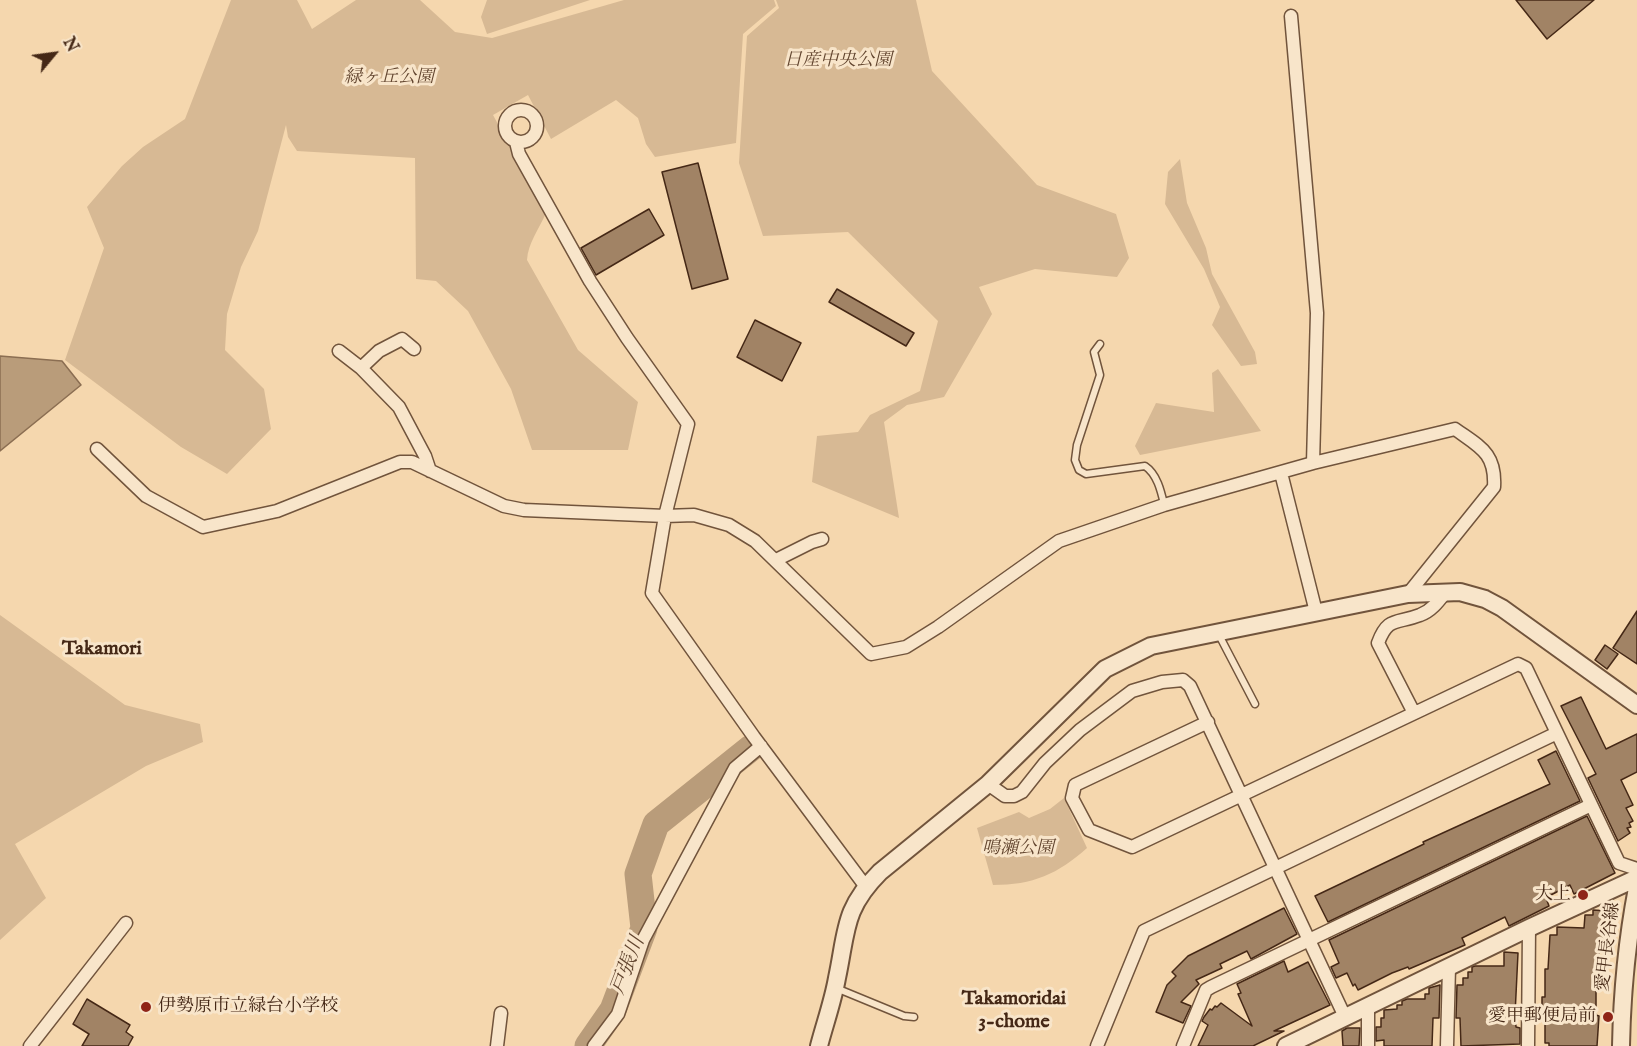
<!DOCTYPE html>
<meta charset="utf-8">
<style>
body{margin:0}
#map{position:relative;width:1637px;height:1046px;overflow:hidden;background:#f5d7ae;font-family:"IM FELL English",serif}
canvas{display:block}
.north{position:absolute;left:24px;top:24px;width:60px;height:60px;-webkit-text-stroke:4px #f8e5ca;paint-order:stroke;rotate:61deg;font-size:16px;font-weight:700;line-height:24px;text-align:center;color:#452816}
.north::after{content:'';display:block;margin:auto;width:21px;height:27px;background:#452816;clip-path:polygon(50% 0,100% 100%,50% 72%,0 100%)}
</style>
<div id="map">
<canvas width="1637" height="1046"></canvas>
<div class="north">N</div>
</div>
<script>
const ctx = document.querySelector('canvas').getContext('2d');
ctx.lineJoin = 'round';
function paint(path, color) { ctx.fillStyle = color; ctx.fill(path, 'evenodd'); }
function strokePath(path, color, width, dash) { ctx.strokeStyle = color; ctx.lineWidth = width; ctx.lineCap = dash ? 'butt' : 'round'; ctx.setLineDash(dash || []); ctx.stroke(path); }
function label(font, color, halo, rows, align = 'center') {
  ctx.font = font + ' "IM FELL English","Noto Serif JP",serif'; ctx.lineWidth = 6; ctx.setLineDash([]); ctx.textBaseline = 'middle'; ctx.strokeStyle = halo; ctx.fillStyle = color; for (const [text, x, y, turn = 0] of rows) {
    ctx.save(); ctx.translate(x, y); ctx.rotate((+turn || 0) * Math.PI / 180); ctx.textAlign = isNaN(turn) ? turn : align; if (halo) ctx.strokeText(text, 0, 0); ctx.fillText(text, 0, 0); ctx.restore();
  }
}
const green = new Path2D(`
 M 231,0 L 297,0 L 312,29 L 356,0 L 420,0 L 455,32 L 492,38 L 624,0 L 774,0 L 776,6 L 743,34 L 736,143 L 655,157 L 646,144 L 638,118 L 616,100 L 551,139 L 528,95 L 493,115 L 546,213 C 539,229 528,243 527,260 L 578,350 L 638,402 L 628,450 L 532,450 L 511,389 L 468,311 L 436,281 L 416,279 L 415,158 L 297,151 L 288,137 L 286,125 L 258,231 L 241,267 L 227,314 L 225,350 L 264,389 L 271,429 L 227,474 L 181,447 L 65,360 L 104,248 L 87,207 L 122,166 L 143,147 L 185,119 Z
 M 487,0 L 590,0 L 487,34 L 481,17 Z
 M 776,0 L 916,0 L 932,71 L 1037,185 L 1116,214 L 1129,258 L 1117,277 L 1035,269 L 979,287 L 992,314 L 944,397 L 907,405 L 884,422 L 899,518 L 812,482 L 817,436 L 858,432 L 870,415 L 920,391 L 938,321 L 848,232 L 763,236 L 739,163 L 747,36 L 779,8 Z
 M 1180,159 L 1187,203 L 1206,248 L 1212,274 L 1255,352 L 1257,364 L 1241,366 L 1212,325 L 1220,307 L 1204,269 L 1165,204 L 1168,172 Z
 M 1218,369 L 1261,431 L 1140,455 L 1135,446 L 1156,403 L 1214,412 L 1212,373 Z
 M 0,615 L 125,705 L 200,724 L 203,742 L 146,766 L 15,844 L 46,898 L 0,940 Z
 M 1064,798 L 1087,848 C 1058,874 1033,885 993,885 L 977,828 L 1019,812 L 1029,818 L 1050,809 Z`);
const water = new Path2D(`
 M 0,356 L 62,361 L 81,385 L 0,451 Z`);
const river = new Path2D(`
 M 588,1046 L 613,1010 L 644,928 L 638,874 L 656,824 L 751,748`);
const building = new Path2D(`
 M 1516,0 L 1594,0 L 1547,39 Z
 M 698,163 L 728,279 L 692,289 L 662,172 Z
 M 649,209 L 664,235 L 596,275 L 581,248 Z
 M 837,289 L 914,333 L 906,346 L 829,302 Z
 M 755,320 L 801,343 L 782,381 L 737,357 Z
 M 1637,611 L 1637,664 L 1613,648 Z
 M 1605,645 L 1618,654 L 1607,669 L 1595,660 Z
 M 1581,697 L 1606,749 L 1637,734 L 1637,772 L 1621,780 L 1633,805 L 1626,808 L 1633,821 L 1629,823 L 1631,827 L 1627,828 L 1630,833 L 1618,841 L 1588,778 L 1596,774 L 1561,706 Z
 M 1556,751 L 1580,801 L 1328,922 L 1315,896 L 1424,844 L 1423,842 L 1550,784 L 1538,760 Z
 M 1587,816 L 1615,873 L 1574,894 L 1570,885 L 1549,896 L 1546,898 L 1549,906 L 1509,926 L 1505,917 L 1462,938 L 1465,945 L 1409,969 L 1408,967 L 1392,973 L 1358,990 L 1355,984 L 1353,986 L 1347,973 L 1336,978 L 1331,967 L 1339,963 L 1329,940 Z
 M 1284,908 L 1297,934 L 1251,959 L 1247,951 L 1220,964 L 1222,968 L 1196,980 L 1199,984 L 1181,1002 L 1191,1006 L 1183,1023 L 1156,1012 L 1167,985 L 1176,976 L 1172,972 L 1188,956 Z
 M 1593,910 L 1608,911 L 1606,946 L 1599,946 L 1599,967 L 1596,967 L 1596,1015 L 1599,1016 L 1597,1046 L 1549,1046 L 1549,1043 L 1545,1043 L 1545,1009 L 1542,1009 L 1542,997 L 1545,997 L 1545,969 L 1548,969 L 1550,935 L 1557,935 L 1557,927 L 1584,928 L 1585,915 L 1593,915 Z
 M 1504,952 L 1518,953 L 1515,1015 L 1516,1027 L 1520,1028 L 1520,1044 L 1461,1046 L 1460,1018 L 1456,1018 L 1457,985 L 1463,985 L 1463,978 L 1468,978 L 1468,972 L 1472,972 L 1472,967 L 1475,966 L 1504,966 Z
 M 1284,961 L 1288,972 L 1308,962 L 1330,1005 L 1274,1031 L 1284,1031 L 1253,1046 L 1198,1046 L 1208,1025 L 1202,1021 L 1204,1017 L 1210,1009 L 1212,1010 L 1215,1006 L 1217,1007 L 1221,1003 L 1252,1026 L 1238,994 L 1241,993 L 1237,984 Z
 M 1440,985 L 1439,1018 L 1433,1018 L 1432,1046 L 1384,1046 L 1384,1040 L 1376,1041 L 1376,1027 L 1381,1027 L 1381,1018 L 1384,1018 L 1384,1010 L 1397,1009 L 1397,1005 L 1402,1005 L 1402,1001 L 1407,999 L 1425,999 L 1425,994 L 1429,994 L 1429,988 Z
 M 87,999 L 130,1025 L 126,1032 L 133,1037 L 128,1046 L 82,1046 L 89,1034 L 73,1024 Z
 M 1347,1028 L 1360,1028 L 1359,1046 L 1343,1046 L 1342,1031 Z`);
const service = new Path2D(`
 M 1100,344 L 1094,352 L 1100,375 L 1077,445 L 1075,460 L 1079,470 L 1086,474 L 1145,466 C 1157,474 1161,491 1164,504
 M 1219,635 L 1255,704
 M 836,988 L 904,1016 L 914,1017`);
const minor = new Path2D(`
 M 1291,16 L 1317,313 L 1313,463
 M505 126a16 16 0 1 1 32 0a16 16 0 1 1-32 0Z
 M 414,349 L 402,339 L 379,351 L 361,368 L 399,407 L 425,456 L 430,471
 M 339,351 L 361,368
 M 97,449 L 146,496 L 203,527 L 277,511 L 400,462 L 412,462 L 504,506 L 524,510 L 665,516 L 688,424 L 627,338 L 590,281 L 519,154 L 516,142
 M 1281,473 L 1316,612
 M 776,560 L 812,542 L 822,539
 M 1414,713 L 1378,643 C 1388,616 1397,624 1420,615 C 1431,611 1438,602 1445,593
 M 1208,722 L 1075,785 L 1072,798 L 1089,830 L 1132,847 L 1518,664 L 1526,668 L 1619,863 L 1637,869
 M 988,784 L 1005,796 L 1014,796 L 1022,792 L 1045,763 L 1080,730 L 1132,691 L 1162,682 L 1183,680 L 1190,686 L 1345,1017
 M 866,887 L 754,737 L 652,593 L 665,516 L 694,515 L 729,525 L 755,541 L 871,654 L 906,647 L 938,627 L 1059,541 L 1164,505 L 1313,463 L 1455,429 C 1480,447 1496,453 1494,487 L 1408,594
 M 30,1046 L 126,923
 M 497,1046 L 501,1013
 M 594,1046 L 618,1014 L 643,940 L 735,768 L 761,746
 M 1097,1046 L 1144,931 L 1557,733
 M 1183,1046 L 1206,990 L 1211,987 L 1591,805
 M 1368,1046 L 1368,1006
 M 1447,1046 L 1449,967
 M 1528,1046 L 1529,928`);
const tertiary = new Path2D(`
 M 819,1046 C 825,1023 833,1001 837,978 C 847,931 843,909 880,872 L 988,784 L 1105,669 L 1151,646 L 1408,594 L 1460,592 L 1485,599 L 1502,608 L 1637,705
 M 1286,1046 L 1529,928 L 1637,878
 M 1621,1046 C 1622,993 1627,940 1637,888`);
const markers = [
 [1583,895,6,"#8f2418"],
 [146,1007,6,"#8f2418"],
 [1608,1017,6,"#8f2418"]
];
const parkNames = [
 ["日産中央公園",838,61],
 ["緑ヶ丘公園",389,78],
 ["鳴瀬公園",1018,849]
];
const poiNames = [
 ["大上",1571,895],
 ["伊勢原市立緑台小学校",158,1007,"left"],
 ["愛甲郵便局前",1596,1017]
];
const streetNames = [
 ["愛甲長谷線",1609,947,-83]
];
const neighbourhoodNames = [
 ["Takamori",102,650],
 ["Takamoridai",1014,1000],
 ["3-chome",1014,1023]
];
const waterNames = [
 ["戸張川",629,966,-69]
];
paint(green, '#d7b994');
paint(water, '#b99c7a');
strokePath(water, '#8b6e52', 1.5);
strokePath(river, '#b99c7a', 27);
paint(building, '#a18365');
strokePath(building, '#452816', 1.5);
strokePath(service, '#71543c', 9);
strokePath(minor, '#71543c', 15);
strokePath(tertiary, '#71543c', 20);
strokePath(service, '#f8e5ca', 6);
strokePath(minor, '#f8e5ca', 12);
strokePath(tertiary, '#f8e5ca', 16);
for (const [x, y, r, color] of markers) { const dot = new Path2D(); dot.arc(x, y, r, 0, 2 * Math.PI); ctx.fillStyle = color; ctx.fill(dot); strokePath(dot, '#f8e5ca', 2); }
label('italic 18px', '#62452f', '#f8e5ca', parkNames);
label('18px', '#452816', '#f8e5ca', poiNames, 'right');
label('18px', '#452816', '#f8e5ca', streetNames);
label('bold 20px', '#452816', '#f8e5ca', neighbourhoodNames);
label('italic 20px', '#62452f', '#f8e5ca', waterNames);
</script>
